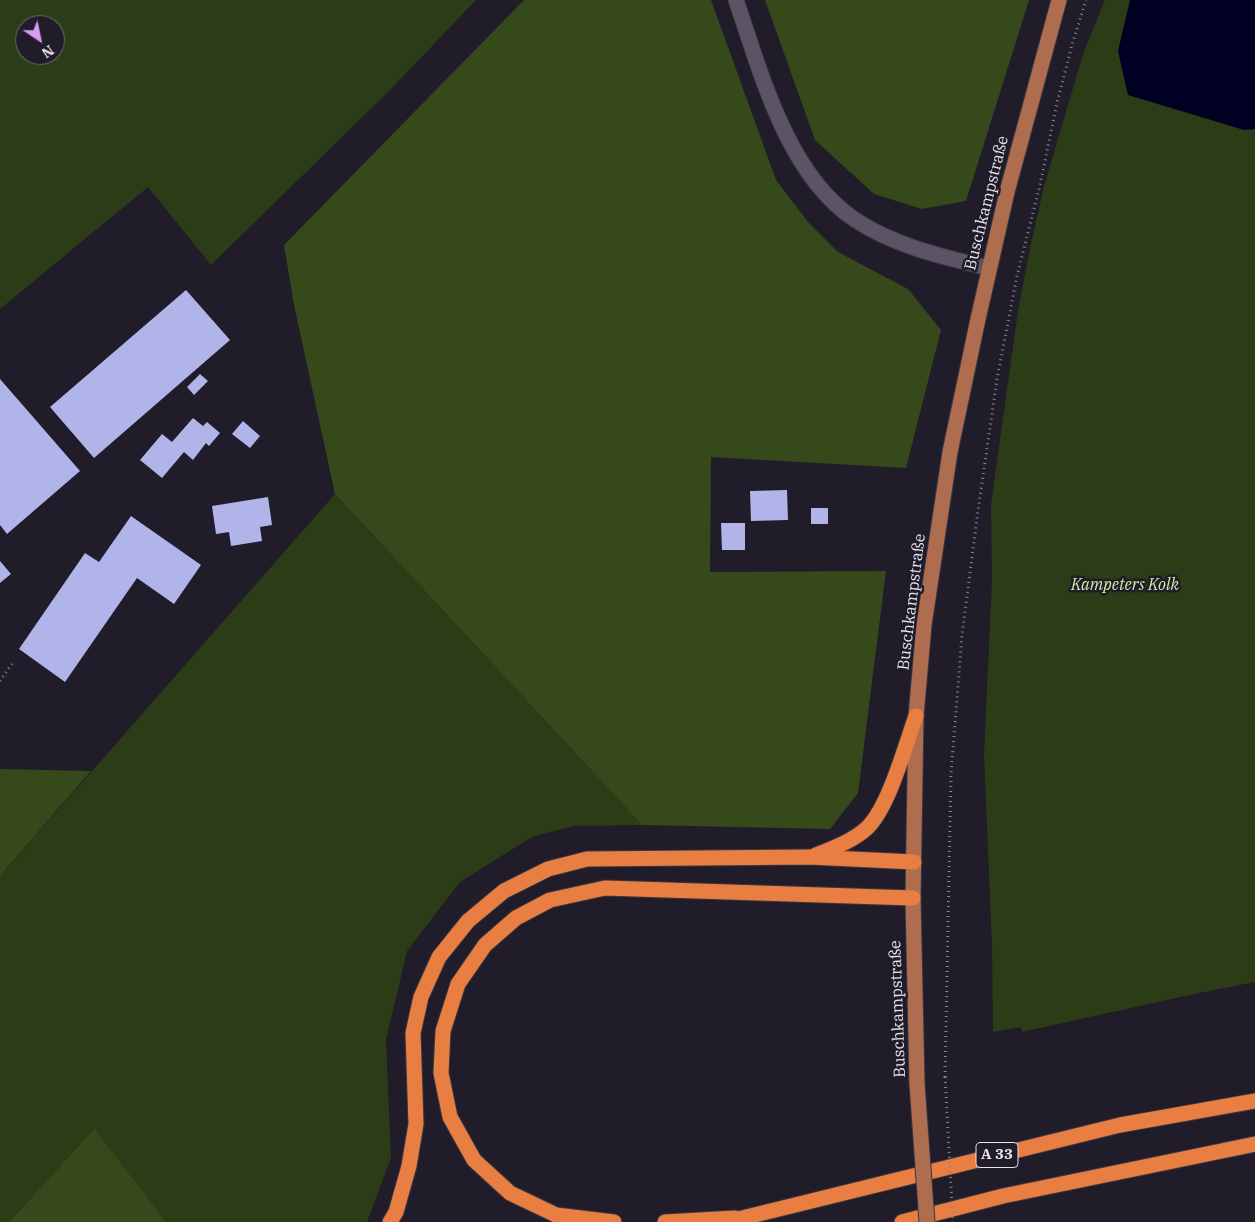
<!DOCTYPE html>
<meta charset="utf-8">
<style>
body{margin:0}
#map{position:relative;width:1255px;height:1222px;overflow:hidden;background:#211c29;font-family:"IBM Plex Serif",serif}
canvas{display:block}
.north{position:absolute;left:15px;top:15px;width:50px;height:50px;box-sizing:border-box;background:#211c29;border:1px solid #706c77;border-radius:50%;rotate:146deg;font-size:14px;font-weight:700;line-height:20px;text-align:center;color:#e6e3ec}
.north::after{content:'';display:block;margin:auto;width:18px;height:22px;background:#da9af6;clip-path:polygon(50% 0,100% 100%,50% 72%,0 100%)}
</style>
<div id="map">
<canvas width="1255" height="1222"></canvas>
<div class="north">N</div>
</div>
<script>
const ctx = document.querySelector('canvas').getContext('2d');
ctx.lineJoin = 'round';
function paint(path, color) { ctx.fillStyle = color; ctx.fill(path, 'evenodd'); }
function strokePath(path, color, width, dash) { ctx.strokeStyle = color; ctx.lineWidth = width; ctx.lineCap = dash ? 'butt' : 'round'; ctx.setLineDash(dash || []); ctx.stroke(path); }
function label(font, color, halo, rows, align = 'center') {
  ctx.font = font + ' "IBM Plex Serif",serif'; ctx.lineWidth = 5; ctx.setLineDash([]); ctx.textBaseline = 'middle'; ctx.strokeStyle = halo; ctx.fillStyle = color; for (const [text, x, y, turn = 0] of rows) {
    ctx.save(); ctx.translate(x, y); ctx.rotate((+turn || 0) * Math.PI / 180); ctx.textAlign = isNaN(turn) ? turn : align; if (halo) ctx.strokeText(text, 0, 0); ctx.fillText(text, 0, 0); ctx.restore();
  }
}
const green = new Path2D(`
 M 0,0 L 476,0 L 390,90 L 211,265 L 148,187 L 0,309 ZM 25,25 L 55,25 L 55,55 L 25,55 Z
 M 1105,0 L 1255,0 L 1255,982 L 1194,994 L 1022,1032 L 1021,1027 L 993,1032 L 992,946 L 984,755 L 992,580 L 991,504 L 1018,311 L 1030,248 L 1044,186 L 1084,51 Z
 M 335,494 L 642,825 L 574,826 L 532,837 L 460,882 L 407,951 L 386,1040 L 391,1158 L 367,1222 L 166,1222 L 94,1129 L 9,1222 L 0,1222 L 0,876 Z`);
const forest = new Path2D(`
 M 524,0 L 711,0 L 776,180 L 808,222 L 838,252 L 908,289 L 941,330 L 906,468 L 711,457 L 710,572 L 886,571 L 858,793 L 830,829 L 642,825 L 335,494 L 294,305 L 284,245 Z
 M 765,0 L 1029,0 L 966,201 L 922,209 L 874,194 L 815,140 Z
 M 0,769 L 91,771 L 0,876 Z
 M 94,1128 L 166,1222 L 9,1222 L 94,1129 Z`);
const water = new Path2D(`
 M 1130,0 L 1255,0 L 1255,129 L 1244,130 L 1128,95 L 1118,51 Z`);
const building = new Path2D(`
 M 186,290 L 230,340 L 94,458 L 50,407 Z
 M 200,374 L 208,381 L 194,395 L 187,387 Z
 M 0,379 L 80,471 L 7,534 L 0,525 Z
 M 193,418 L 203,426 L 207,422 L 220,433 L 209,446 L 206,443 L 193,460 L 184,452 L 162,478 L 140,460 L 162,434 L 172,442 Z
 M 243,421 L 260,436 L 250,448 L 232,434 Z
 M 787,490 L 788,520 L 751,521 L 750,491 Z
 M 268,497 L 272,525 L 260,527 L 262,541 L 231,546 L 229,532 L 216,534 L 212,506 Z
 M 811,508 L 828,508 L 828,524 L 811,524 Z
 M 131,516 L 201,565 L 174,604 L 137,578 L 65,682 L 19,649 L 85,553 L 99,562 Z
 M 721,523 L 745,523 L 745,550 L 722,550 Z
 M 0,561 L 11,574 L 0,583 Z`);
const path = new Path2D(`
 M 0,681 L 12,664
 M 945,1077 L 951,774 L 962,635 L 977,518 L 997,379 L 1017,276 L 1040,185 L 1057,103 L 1072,45 L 1086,0`);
const minor = new Path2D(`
 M 736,0 C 761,73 787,174 854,219 C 894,246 943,257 989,268`);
const major = new Path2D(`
 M 917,1084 L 913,898 L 916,716 L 924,625 L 950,452 L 978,319 L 1007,192 L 1059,0`);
const highway = new Path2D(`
 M 816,855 C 833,848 853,841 867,828 C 889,807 905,746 916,716
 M 390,1222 L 396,1212 L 409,1166 L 416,1124 L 413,1033 L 421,997 L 439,957 L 468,921 L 504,891 L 548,869 L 587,859 L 810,857 L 914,862
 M 614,1222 L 556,1215 L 510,1193 L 474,1160 L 450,1117 L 441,1073 L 443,1031 L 458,984 L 485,945 L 516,918 L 550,900 L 605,888 L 913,898
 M 665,1222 L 735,1218
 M 726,1222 L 1120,1125 L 1255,1101
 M 902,1222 L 1003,1196 L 1255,1144`);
const pathBridge = new Path2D(`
 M 945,1077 L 953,1222`);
const majorBridge = new Path2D(`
 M 917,1084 L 927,1222`);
const shields = [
 [997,1155,42]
];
const shieldNames = [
 ["A 33",997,1155]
];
const streetNames = [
 ["Buschkampstraße",987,203,-76],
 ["Buschkampstraße",912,602,-83],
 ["Buschkampstraße",898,1009,-92]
];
const parkNames = [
 ["Kampeters Kolk",1125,585]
];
paint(green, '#2b3c16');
paint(forest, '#35491b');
paint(water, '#000122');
paint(building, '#b1b4e9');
strokePath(minor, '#3a3741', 17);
strokePath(major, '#3a3741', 17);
strokePath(highway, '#3a3741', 17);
strokePath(path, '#8a8691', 3, [1, 4]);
strokePath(minor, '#5a5464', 15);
strokePath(major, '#af6d50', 15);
strokePath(highway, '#e87e42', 15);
strokePath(majorBridge, '#3a3741', 17, []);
strokePath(pathBridge, '#8a8691', 3, [1, 4]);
strokePath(majorBridge, '#af6d50', 15);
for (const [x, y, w] of shields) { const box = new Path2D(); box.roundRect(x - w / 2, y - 12.5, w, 25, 4); ctx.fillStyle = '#211c29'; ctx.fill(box); strokePath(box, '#e6e3ec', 1); }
label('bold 15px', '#e6e3ec', null, shieldNames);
label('16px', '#e6e3ec', '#211c29', streetNames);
label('italic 16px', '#ccf0a5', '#211c29', parkNames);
</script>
